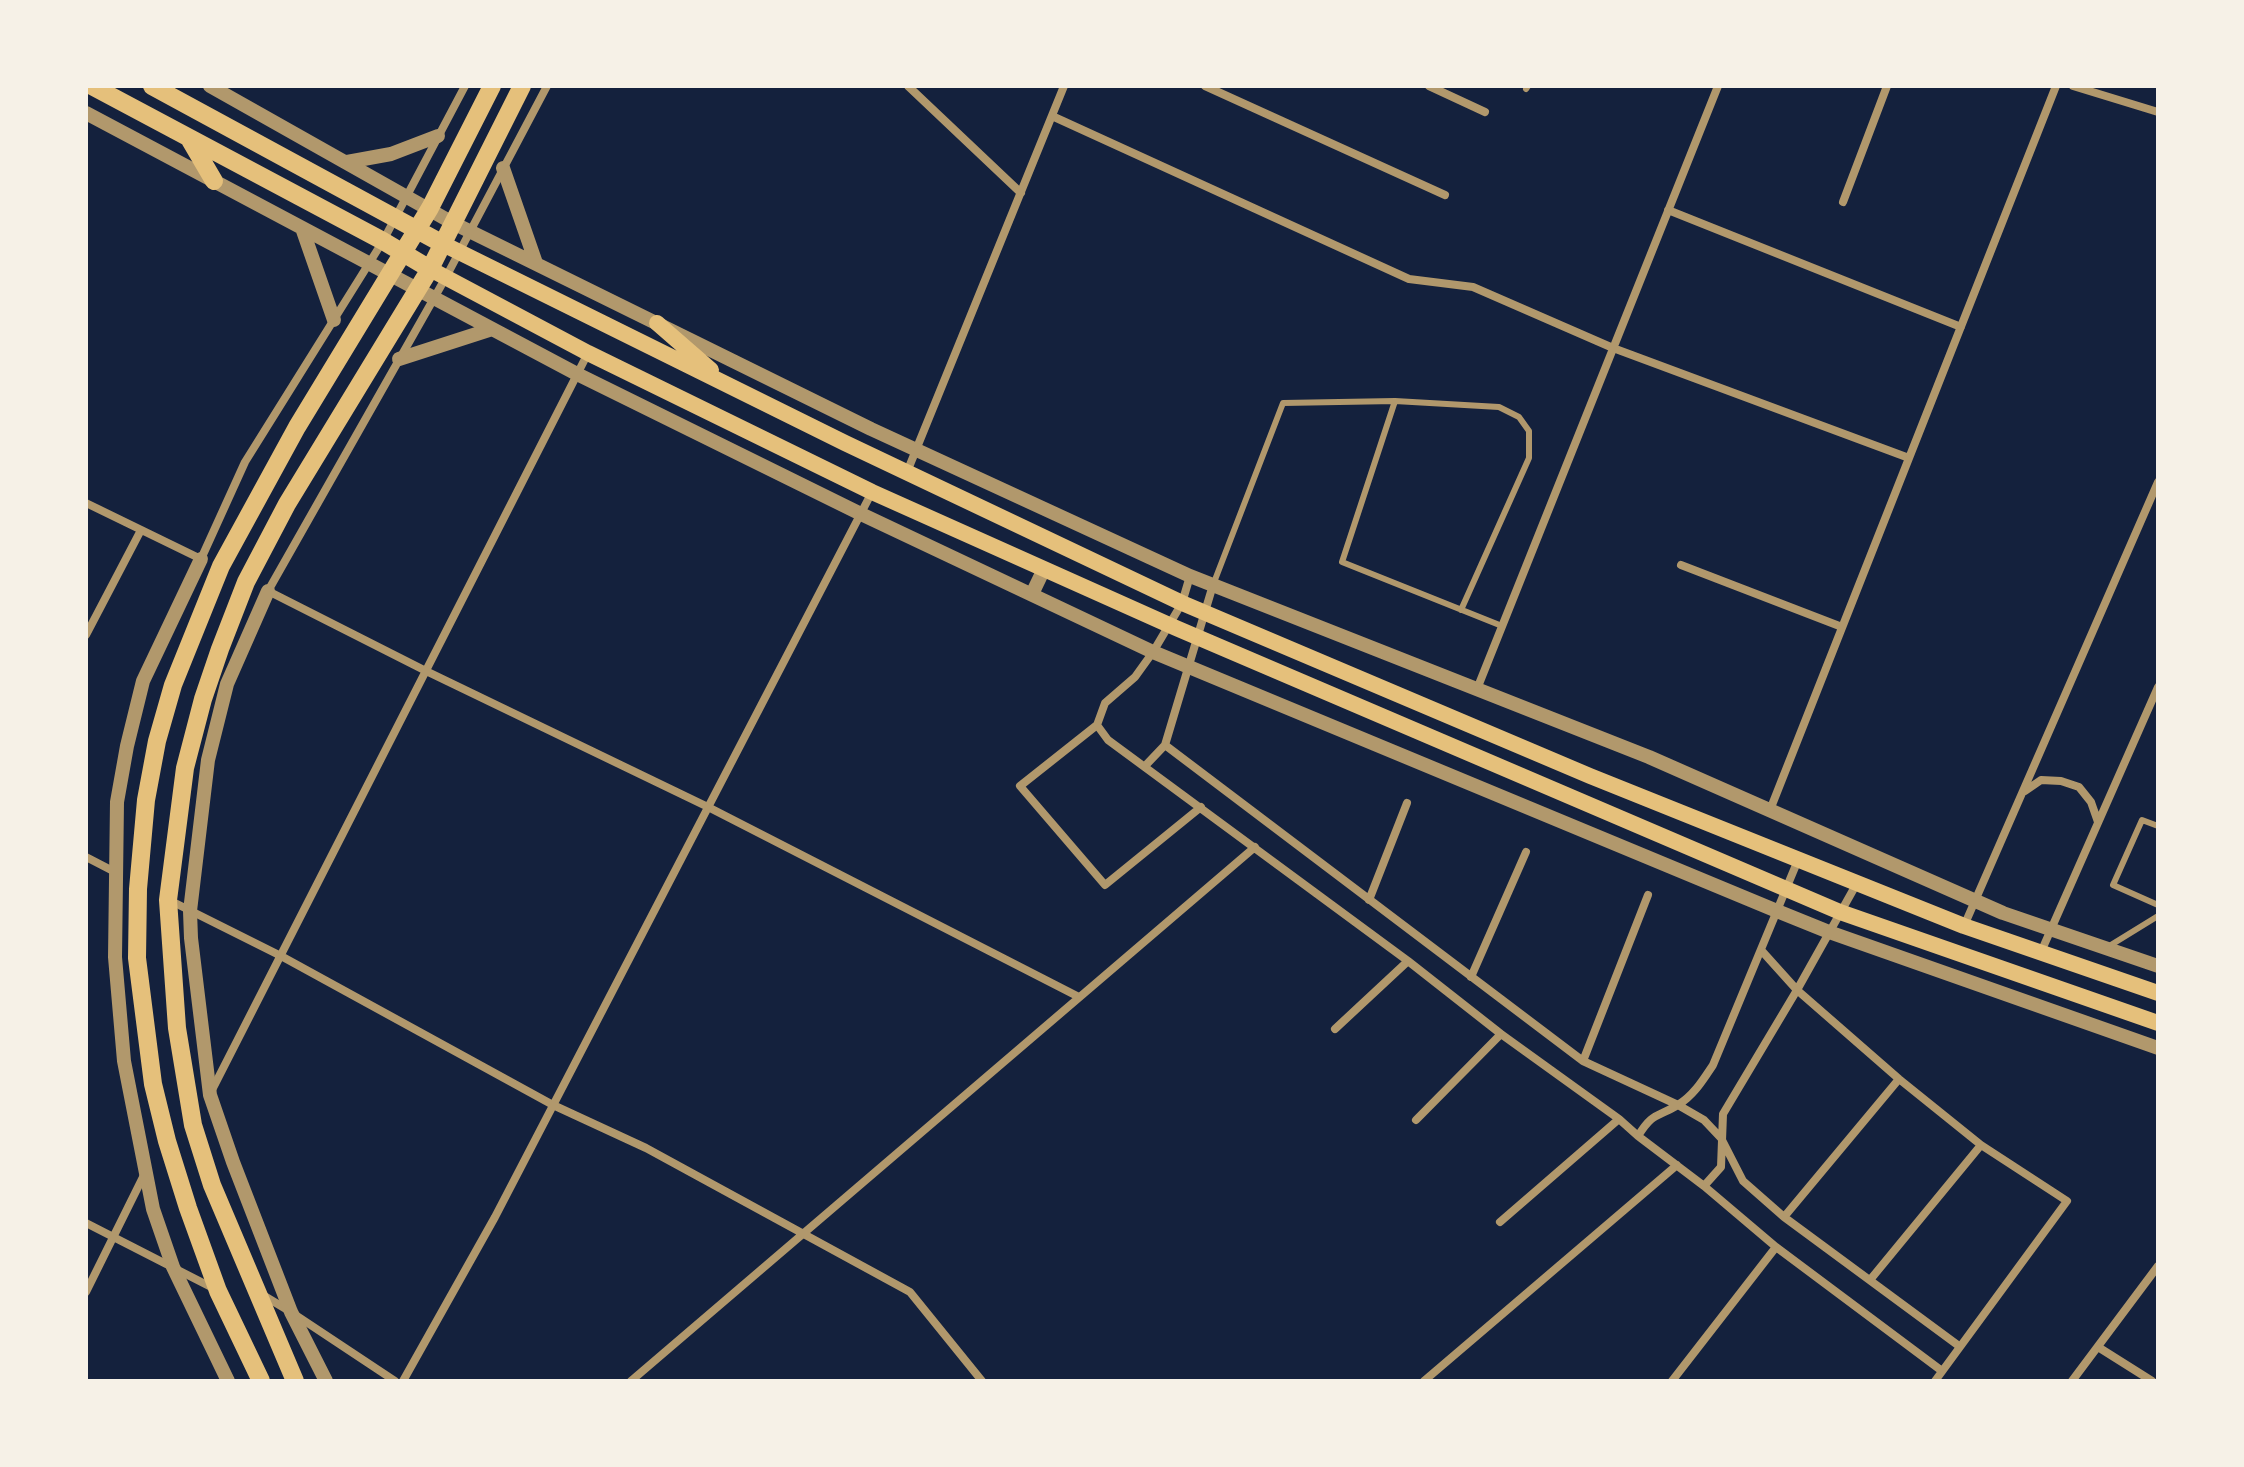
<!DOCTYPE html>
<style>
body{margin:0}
#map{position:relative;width:2244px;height:1467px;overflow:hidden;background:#14213d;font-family:"Golos Text",sans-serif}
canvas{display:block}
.frame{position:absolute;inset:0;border:88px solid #f6f1e7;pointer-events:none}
</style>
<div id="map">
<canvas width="2244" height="1467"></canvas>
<div class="frame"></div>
</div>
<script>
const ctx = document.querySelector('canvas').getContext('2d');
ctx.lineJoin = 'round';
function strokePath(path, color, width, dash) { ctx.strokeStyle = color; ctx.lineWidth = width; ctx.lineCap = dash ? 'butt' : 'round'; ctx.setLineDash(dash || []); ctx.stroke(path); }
const service = new Path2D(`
 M 1526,89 L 1528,86
 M 1395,401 L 1342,562 L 1502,626
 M 1213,585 L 1283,403 L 1395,401 L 1499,407 L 1519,417 L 1529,431 L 1529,458 L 1461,610
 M 2158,826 L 2142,820 L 2113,885 L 2158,905
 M 2106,948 L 2158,916`);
const minor = new Path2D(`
 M 547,86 L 446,277 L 268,591 L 426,671 L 708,807 L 1079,997
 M 908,86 L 1021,193
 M 1205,86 L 1445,195
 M 1429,86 L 1485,112
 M 2073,86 L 2158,112
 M 1052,116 L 1409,279 L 1473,287 L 1613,348 L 1909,458
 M 1843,202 L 1887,86
 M 1668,210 L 1961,327
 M 907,472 L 1064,86
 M 86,503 L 201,559 L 245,462 L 383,241 L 465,86
 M 1681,565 L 1842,627
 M 1190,576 L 1182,603 L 1153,652 L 1135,677 L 1105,703 L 1097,725 L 1108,740 L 1408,961 L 1501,1034 L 1619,1119 L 1638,1136 L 1704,1186 L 1776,1247 L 1942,1371
 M 1213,585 L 1165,745 L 1583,1061 L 1678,1105 L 1704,1120 L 1721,1138 L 1743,1181 L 1784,1217 L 1959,1346
 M 86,635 L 141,530
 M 1477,689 L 1718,86
 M 1097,725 L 1020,786 L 1105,885 L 1201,807
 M 1145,766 L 1165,745
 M 2025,791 L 2041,780 L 2061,781 L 2079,787 L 2091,802 L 2098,822
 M 1770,810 L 2056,86
 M 86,857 L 115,872
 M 1369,900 L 1407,803
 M 171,901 L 281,956 L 553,1105 L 646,1148 L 910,1292 L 982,1381
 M 1964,926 L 2158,482
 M 1761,950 L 1797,990 L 1899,1079 L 1981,1145 L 2067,1201 L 1935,1381
 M 2041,952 L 2158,687
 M 1471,977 L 1526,852
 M 1335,1029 L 1408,961
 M 1583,1061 L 1648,895
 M 212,1090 L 588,353
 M 1416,1120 L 1501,1034
 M 1638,1136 C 1653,1112 1656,1118 1678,1105 C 1694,1095 1703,1080 1713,1065 L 1798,860
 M 1704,1186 L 1721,1167 L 1723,1114 L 1797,990 L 1857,883
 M 1784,1217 L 1899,1079
 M 1500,1222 L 1619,1119
 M 86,1223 L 213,1288
 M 1870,1280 L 1981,1145
 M 86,1292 L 145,1173
 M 261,1294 L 291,1312 L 395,1381
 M 2098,1347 L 2152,1381
 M 403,1381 L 495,1217 L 872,492
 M 631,1381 L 1255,847
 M 1424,1381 L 1677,1165
 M 1672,1381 L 1776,1247
 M 2072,1381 L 2158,1266`);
const tertiary = new Path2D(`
 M 210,86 L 453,223 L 871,429 L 1190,576 L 1649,757 L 2003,913 L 2158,966
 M 86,113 L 577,374 L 861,514 L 1153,652 L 1777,911 L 1829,932 L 2158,1048
 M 347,162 L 391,154 L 438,136
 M 503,168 L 536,263
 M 302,228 L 334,320
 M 399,359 L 492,329
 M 201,559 L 143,681 L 127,746 L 117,802 L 115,957 L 124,1061 L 153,1209 L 173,1267 L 228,1381
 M 268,591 L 227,684 L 208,760 L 190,911 L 191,938 L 210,1095 L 233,1162 L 291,1312 L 326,1381
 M 1032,594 L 1044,569`);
const secondary = new Path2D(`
 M 443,244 L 845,443 L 1182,603 L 1590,776 L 1964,926 L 2158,993
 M 430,269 L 588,353 L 872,492 L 1176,628 L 1840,912 L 2158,1023
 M 657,323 L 711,370`);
const primary = new Path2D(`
 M 92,86 L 383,241 L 430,269
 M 152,86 L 443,244
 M 190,140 L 214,181
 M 261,1381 L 218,1291 L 188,1208 L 167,1141 L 153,1084 L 137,958 L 138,889 L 146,800 L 157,741 L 173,685 L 221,566 L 297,427 L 430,208 L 492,86
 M 295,1381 L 212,1185 L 193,1125 L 177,1028 L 168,900 L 185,768 L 203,699 L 220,649 L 246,582 L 287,504 L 430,269 L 522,86`);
strokePath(service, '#b1986c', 6);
strokePath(minor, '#b1986c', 8);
strokePath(tertiary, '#b1986c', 14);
strokePath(secondary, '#e5c07b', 16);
strokePath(primary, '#e5c07b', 18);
</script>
